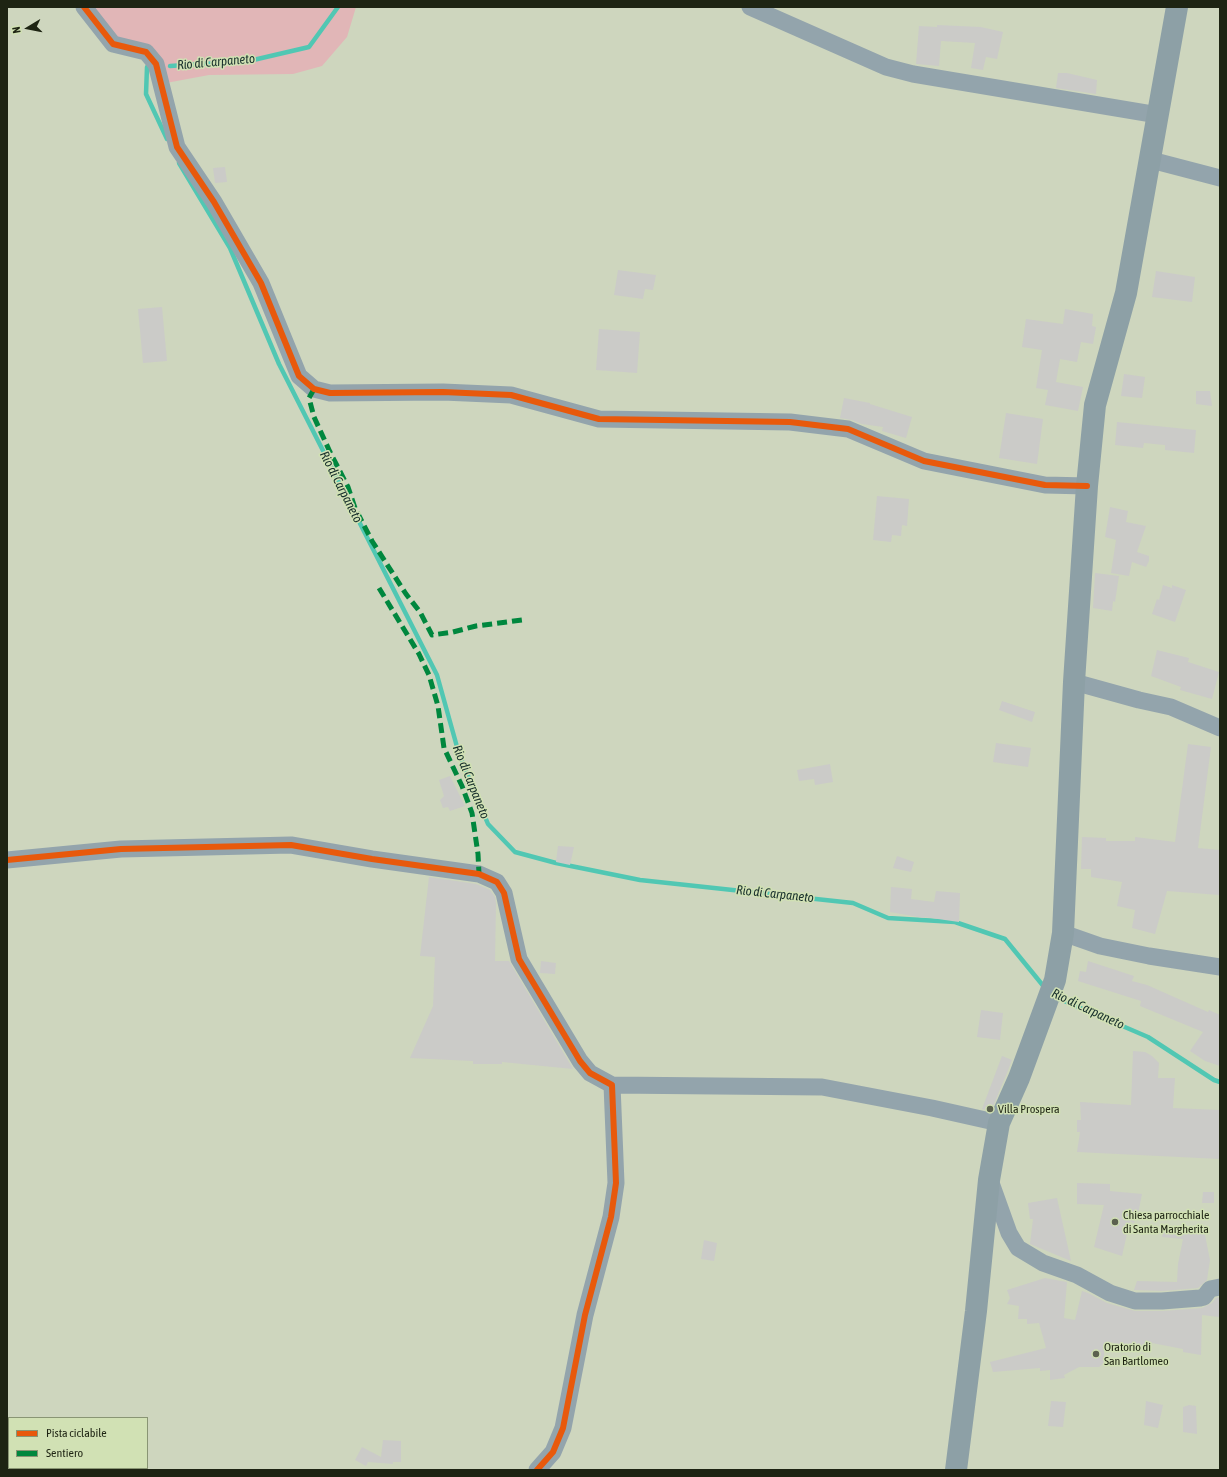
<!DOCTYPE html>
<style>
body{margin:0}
#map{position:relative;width:1227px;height:1477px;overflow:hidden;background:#ced6be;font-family:"Asap Condensed",sans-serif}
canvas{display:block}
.frame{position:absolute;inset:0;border:8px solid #1e2413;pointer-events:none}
.legend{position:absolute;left:8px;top:1417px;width:140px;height:52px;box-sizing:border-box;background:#d1e1b4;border:1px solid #899574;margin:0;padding:5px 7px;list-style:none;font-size:12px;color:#1e2413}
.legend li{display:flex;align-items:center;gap:8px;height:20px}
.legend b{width:20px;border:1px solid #899574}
.north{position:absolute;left:8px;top:8px;width:40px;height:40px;-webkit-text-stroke:3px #d1e1b4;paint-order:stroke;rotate:260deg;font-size:11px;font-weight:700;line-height:16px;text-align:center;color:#1e2413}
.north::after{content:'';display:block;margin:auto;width:14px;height:18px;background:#1e2413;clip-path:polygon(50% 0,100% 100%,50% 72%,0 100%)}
</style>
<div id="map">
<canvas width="1227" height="1477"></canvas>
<div class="frame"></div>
<ul class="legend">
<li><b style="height:5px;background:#e8590c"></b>Pista ciclabile</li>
<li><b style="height:5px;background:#00873e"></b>Sentiero</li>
</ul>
<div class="north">N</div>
</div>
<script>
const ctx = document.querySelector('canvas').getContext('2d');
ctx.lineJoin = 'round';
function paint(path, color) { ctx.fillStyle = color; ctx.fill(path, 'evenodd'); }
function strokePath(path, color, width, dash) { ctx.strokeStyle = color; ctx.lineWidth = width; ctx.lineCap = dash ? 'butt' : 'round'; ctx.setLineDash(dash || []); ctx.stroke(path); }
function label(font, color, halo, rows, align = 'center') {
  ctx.font = font + ' "Asap Condensed",sans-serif'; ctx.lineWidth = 3; ctx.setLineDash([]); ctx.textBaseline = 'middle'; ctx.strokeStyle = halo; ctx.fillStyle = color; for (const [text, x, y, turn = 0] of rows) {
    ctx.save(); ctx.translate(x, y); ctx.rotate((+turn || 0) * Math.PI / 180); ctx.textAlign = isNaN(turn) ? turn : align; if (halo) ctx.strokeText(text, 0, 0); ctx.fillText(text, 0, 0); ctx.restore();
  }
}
const green = new Path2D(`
 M 92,7 L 356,7 L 347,37 L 322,66 L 293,74 L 209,75 L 166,83 L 160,58 L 114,36 Z`);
const stream = new Path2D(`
 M 170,66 L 249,61 L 309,47 L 338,7
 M 154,67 L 147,67 L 146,94 L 167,139
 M 179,163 L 230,248 L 279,364 L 437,675 L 459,754 L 488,824 L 515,852 L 556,863 L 640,880 L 853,903 L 888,918 L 955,922 L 1005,939 L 1045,988
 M 1055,997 L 1148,1037 L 1214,1080 L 1220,1082`);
const building = new Path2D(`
 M 937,25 L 981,27 L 1003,32 L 997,59 L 986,57 L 983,70 L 971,68 L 975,43 L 941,41 L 939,66 L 916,64 L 919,26 L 937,27 Z
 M 1058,73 L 1067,73 L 1097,80 L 1096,94 L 1056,88 Z
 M 225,167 L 227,182 L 215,183 L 213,168 Z
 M 618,270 L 656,275 L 653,290 L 645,289 L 643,299 L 614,295 Z
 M 1156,271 L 1195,277 L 1192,302 L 1152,297 Z
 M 162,307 L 167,361 L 143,363 L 138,309 Z
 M 1065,309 L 1093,314 L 1092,326 L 1096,327 L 1093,344 L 1081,342 L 1077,362 L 1060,359 L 1056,382 L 1083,387 L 1078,411 L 1045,405 L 1048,390 L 1036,388 L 1042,350 L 1022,347 L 1026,319 L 1063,324 Z
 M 599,329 L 640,332 L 637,373 L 596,370 Z
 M 1124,374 L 1145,377 L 1142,398 L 1121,396 Z
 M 1196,391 L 1210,391 L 1212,406 L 1196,404 Z
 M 844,398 L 870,403 L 870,404 L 912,417 L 906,438 L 882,431 L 883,427 L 862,424 L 852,420 L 840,418 Z
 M 1006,413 L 1043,419 L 1037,464 L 999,458 Z
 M 1117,422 L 1196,430 L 1194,453 L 1165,450 L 1165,445 L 1144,443 L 1143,448 L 1115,445 Z
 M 877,496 L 909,499 L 907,526 L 902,525 L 901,536 L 892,535 L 891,542 L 873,540 Z
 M 1110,507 L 1128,511 L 1126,522 L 1146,526 L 1137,552 L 1149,556 L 1149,561 L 1146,567 L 1132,562 L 1129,576 L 1111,573 L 1116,540 L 1105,537 Z
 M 1095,573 L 1119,576 L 1115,602 L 1113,601 L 1112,611 L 1093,608 Z
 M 1163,585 L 1172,588 L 1172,585 L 1186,590 L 1175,622 L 1152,614 L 1157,599 L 1159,600 Z
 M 1157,650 L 1189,658 L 1188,662 L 1219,672 L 1212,699 L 1180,690 L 1181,687 L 1151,676 Z
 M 1002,701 L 1035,712 L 1032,722 L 999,710 Z
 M 996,743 L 1031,748 L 1028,767 L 993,762 Z
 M 1188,744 L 1211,747 L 1198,848 L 1220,850 L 1219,895 L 1167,891 L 1155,934 L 1132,928 L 1135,910 L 1117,906 L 1122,882 L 1091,877 L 1091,869 L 1081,869 L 1082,837 L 1106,838 L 1106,841 L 1135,841 L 1135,837 L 1175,842 Z
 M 830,764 L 833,782 L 815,785 L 814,779 L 799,781 L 797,770 Z
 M 450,776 L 465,806 L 450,811 L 448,807 L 443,808 L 440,800 L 444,796 L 439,780 Z
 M 558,846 L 574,847 L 570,865 L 556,862 Z
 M 897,856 L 914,862 L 911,872 L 893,868 Z
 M 429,877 L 476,884 L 490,890 L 495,897 L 496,904 L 495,961 L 509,961 L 573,1069 L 502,1062 L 502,1064 L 473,1064 L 473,1061 L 410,1058 L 433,1006 L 435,957 L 420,956 Z
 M 891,887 L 912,889 L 911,899 L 934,902 L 936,891 L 960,893 L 959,922 L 924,917 L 924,918 L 890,912 Z
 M 541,961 L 556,963 L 555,974 L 540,973 Z
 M 1088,961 L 1134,976 L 1132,981 L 1147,985 L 1208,1012 L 1209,1010 L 1220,1015 L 1220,1066 L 1205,1061 L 1190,1051 L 1203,1032 L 1140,1006 L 1141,1001 L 1078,981 L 1080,971 L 1086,972 Z
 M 981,1010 L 1003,1013 L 1000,1040 L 977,1037 Z
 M 1133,1051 L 1145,1052 L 1152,1056 L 1159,1063 L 1158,1078 L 1175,1078 L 1173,1108 L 1220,1110 L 1220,1159 L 1077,1152 L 1080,1132 L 1077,1132 L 1077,1120 L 1081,1120 L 1080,1102 L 1131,1105 Z
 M 1002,1056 L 1012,1060 L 1007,1073 L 991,1111 L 982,1109 Z
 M 1077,1183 L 1110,1184 L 1110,1191 L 1142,1194 L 1138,1214 L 1136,1214 L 1134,1223 L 1130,1221 L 1122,1256 L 1094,1247 L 1104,1205 L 1077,1204 Z
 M 1203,1192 L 1214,1192 L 1214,1203 L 1202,1203 Z
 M 1057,1198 L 1071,1261 L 1030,1244 L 1033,1219 L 1030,1219 L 1028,1203 Z
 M 1163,1226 L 1204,1230 L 1210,1260 L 1207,1280 L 1198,1288 L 1162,1291 L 1134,1290 L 1137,1281 L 1177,1282 L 1178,1264 L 1183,1239 L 1162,1237 Z
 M 704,1240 L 717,1243 L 714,1261 L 701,1259 Z
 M 1045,1278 L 1067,1282 L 1064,1318 L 1075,1320 L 1082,1291 L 1088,1293 L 1107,1303 L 1135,1311 L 1163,1311 L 1202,1308 L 1212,1303 L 1216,1298 L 1220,1297 L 1220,1311 L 1219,1311 L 1219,1317 L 1202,1315 L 1201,1355 L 1183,1352 L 1183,1349 L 1152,1343 L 1149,1351 L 1110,1342 L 1110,1345 L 1104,1344 L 1104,1363 L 1099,1367 L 1079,1367 L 1064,1375 L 1065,1378 L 1050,1380 L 1050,1370 L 1040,1371 L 1040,1368 L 993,1372 L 990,1362 L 1046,1348 L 1039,1323 L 1027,1324 L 1027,1319 L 1018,1319 L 1019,1306 L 1007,1304 L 1010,1298 L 1007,1290 Z
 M 1051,1401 L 1066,1402 L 1063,1427 L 1048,1426 Z
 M 1146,1401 L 1163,1405 L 1158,1428 L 1144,1425 Z
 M 1189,1405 L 1196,1406 L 1197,1434 L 1183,1432 L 1183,1407 Z
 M 383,1440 L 401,1441 L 401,1462 L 393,1462 L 393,1464 L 368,1462 L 366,1466 L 355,1460 L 362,1447 L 381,1457 Z`);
const minor = new Path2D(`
 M 84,7 L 113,44 L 146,52 L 156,64 L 177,147 L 214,202 L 261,283 L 299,376 L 314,389 L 330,393 L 443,392 L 511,395 L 599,419 L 790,422 L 848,429 L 924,461 L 1045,485 L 1087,486
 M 750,7 L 886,67 L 913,74 L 1158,115
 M 1151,160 L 1220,178
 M 1074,682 L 1139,700 L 1171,707 L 1220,728
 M 7,860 L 121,849 L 291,845 L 372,859 L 479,874 L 497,882 L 504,893 L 519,959 L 580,1061 L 590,1073 L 612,1085 L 616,1183 L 611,1217 L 585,1315 L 563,1428 L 553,1452 L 537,1470
 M 1063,933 L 1100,946 L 1149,956 L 1220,967
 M 612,1085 L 822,1087 L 932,1108 L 999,1123
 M 990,1180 L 1009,1233 L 1018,1248 L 1043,1263 L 1077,1275 L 1110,1293 L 1135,1301 L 1162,1301 L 1200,1298 L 1204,1297 L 1210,1289 L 1220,1287`);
const secondary = new Path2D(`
 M 956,1470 L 976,1311 L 989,1180 L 999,1123 L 1019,1078 L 1055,980 L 1063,933 L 1074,682 L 1087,486 L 1095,405 L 1126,293 L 1177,7`);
const quiet = new Path2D(`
 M 314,389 L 309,398 L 314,417 L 330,452 L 348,487 L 355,508 L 372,541 L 406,594 L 420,612 L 432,635 L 453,632 L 476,626 L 522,620
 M 379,588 L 419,654 L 429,675 L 438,706 L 444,748 L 462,786 L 472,813 L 478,854 L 479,874`);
const cycleway = new Path2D(`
 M 84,7 L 113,44 L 146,52 L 156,64 L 177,147 L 214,202 L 261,283 L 299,376 L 314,389 L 330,393 L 443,392 L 511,395 L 599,419 L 790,422 L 848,429 L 924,461 L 1045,485 L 1087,486
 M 7,860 L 121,849 L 291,845 L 372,859 L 479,874 L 497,882 L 504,893 L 519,959 L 580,1061 L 590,1073 L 612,1085 L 616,1183 L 611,1217 L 585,1315 L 563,1428 L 553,1452 L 537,1470`);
const markers = [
 [990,1109,4,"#5c624f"],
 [1115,1222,4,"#5c624f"],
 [1096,1354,4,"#5c624f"]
];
const poiNames = [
 ["Villa Prospera",998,1109],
 ["Chiesa parrocchiale",1123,1215],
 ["di Santa Margherita",1123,1229],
 ["Oratorio di",1104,1347],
 ["San Bartlomeo",1104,1361]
];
const waterNames = [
 ["Rio di Carpaneto",216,62,-5],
 ["Rio di Carpaneto",341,487,63],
 ["Rio di Carpaneto",471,782,68],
 ["Rio di Carpaneto",775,894,6],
 ["Rio di Carpaneto",1088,1009,25]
];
paint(green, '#e1b6b7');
strokePath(stream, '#51c7b3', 4.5);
paint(building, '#cbcbc8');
strokePath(minor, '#93a4ac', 17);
strokePath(secondary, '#8da0a6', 22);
strokePath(quiet, '#00873e', 5, [10, 5]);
strokePath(cycleway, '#e8590c', 6);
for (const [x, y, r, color] of markers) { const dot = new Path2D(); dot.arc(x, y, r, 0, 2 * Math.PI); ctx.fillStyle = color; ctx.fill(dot); strokePath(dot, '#d1e1b4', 1.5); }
label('12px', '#1e2413', '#d1e1b4', poiNames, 'left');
label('italic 13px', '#18302c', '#d1e1b4', waterNames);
</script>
